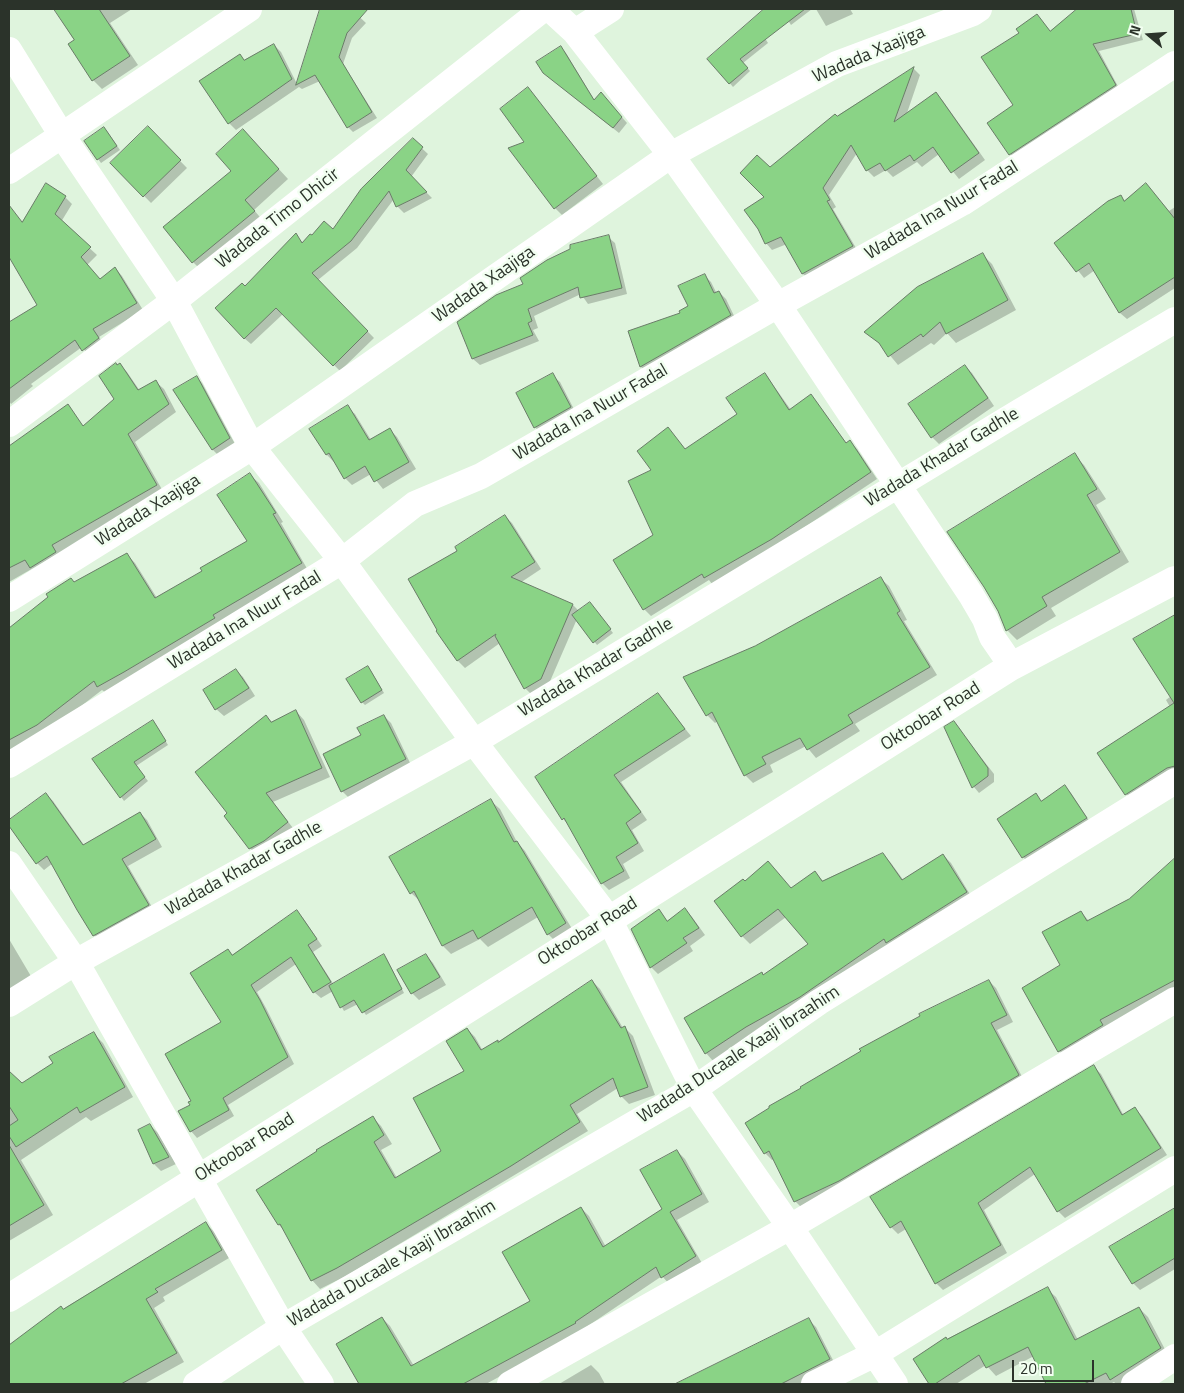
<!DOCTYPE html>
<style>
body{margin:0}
#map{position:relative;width:1184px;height:1393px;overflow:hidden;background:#dff4dd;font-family:"Titillium Web",sans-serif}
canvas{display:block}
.frame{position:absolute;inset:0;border:10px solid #2b332a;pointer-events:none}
.north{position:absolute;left:1124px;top:10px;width:50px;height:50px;-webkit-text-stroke:4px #f2fff1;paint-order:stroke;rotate:288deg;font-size:14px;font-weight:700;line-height:20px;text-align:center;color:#2b332a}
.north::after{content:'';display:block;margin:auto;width:18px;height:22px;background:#2b332a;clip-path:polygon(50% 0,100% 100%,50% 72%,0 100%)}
.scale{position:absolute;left:1012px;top:1360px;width:82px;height:22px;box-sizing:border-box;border:2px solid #2b332a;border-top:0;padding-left:6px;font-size:15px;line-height:18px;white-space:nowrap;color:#2b332a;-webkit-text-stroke:4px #f2fff1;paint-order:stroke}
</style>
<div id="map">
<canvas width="1184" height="1393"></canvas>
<div class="frame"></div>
<div class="north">N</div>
<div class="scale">20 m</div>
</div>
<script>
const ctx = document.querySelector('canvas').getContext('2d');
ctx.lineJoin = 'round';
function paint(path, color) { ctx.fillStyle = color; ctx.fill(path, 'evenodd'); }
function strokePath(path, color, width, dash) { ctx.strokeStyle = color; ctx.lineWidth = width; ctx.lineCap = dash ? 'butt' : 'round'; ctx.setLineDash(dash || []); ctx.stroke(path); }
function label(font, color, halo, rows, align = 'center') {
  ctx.font = font + ' "Titillium Web",sans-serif'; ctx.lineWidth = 5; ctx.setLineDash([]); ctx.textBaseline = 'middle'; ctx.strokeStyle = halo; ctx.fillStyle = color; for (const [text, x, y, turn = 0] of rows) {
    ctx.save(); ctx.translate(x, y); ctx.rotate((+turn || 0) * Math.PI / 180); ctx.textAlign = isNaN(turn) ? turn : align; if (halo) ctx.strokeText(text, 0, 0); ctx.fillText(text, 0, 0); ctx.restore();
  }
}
const shadow = new Path2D(`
 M 56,9 L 132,9 L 110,23 L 138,65 L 102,89 L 93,80 L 76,40 Z
 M 322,9 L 351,9 L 366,23 L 352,38 L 343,64 L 377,118 L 353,132 L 348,127 L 320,81 L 302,89 L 299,87 L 236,130 L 229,123 L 239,55 L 245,61 L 274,45 L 281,52 L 297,84 Z
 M 781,9 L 812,9 L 791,25 Z
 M 816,9 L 850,9 L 853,14 L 826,26 Z
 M 1079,9 L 1096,9 L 1098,12 L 1110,9 L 1134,9 L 1143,40 L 1099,51 L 1121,92 L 1016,160 L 1010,154 L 1021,33 L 1037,15 L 1051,32 Z
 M 756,24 L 768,43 L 743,63 L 750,71 L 733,87 L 709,59 Z
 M 560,48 L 566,53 L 595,101 L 606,99 L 627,123 L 619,133 L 550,78 Z
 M 914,69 L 920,75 L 906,116 L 936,94 L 943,101 L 985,160 L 959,179 L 939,154 L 922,167 L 917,162 L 893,177 L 886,170 L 874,177 L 867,170 L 857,153 L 829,195 L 836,207 L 833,209 L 859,253 L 810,280 L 803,274 L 787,244 L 772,250 L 766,243 L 766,197 L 770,168 L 837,117 Z
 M 528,89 L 603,184 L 562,215 L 555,208 L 526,143 Z
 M 148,128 L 187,168 L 151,203 L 112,163 Z
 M 243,130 L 288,179 L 254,210 L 264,222 L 203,272 L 193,262 L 233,171 Z
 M 107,131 L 120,150 L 101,163 L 85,141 Z
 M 413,140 L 428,154 L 411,177 L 432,198 L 404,213 L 397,206 L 394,199 L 357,248 L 318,280 L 374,338 L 340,371 L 283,314 L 251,344 L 244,338 L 245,287 L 296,235 L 304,244 L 333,231 Z
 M 1146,184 L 1169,211 L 1175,207 L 1175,288 L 1127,319 L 1120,313 L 1095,270 L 1084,278 L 1056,243 L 1121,196 L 1125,201 Z
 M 65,197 L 72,204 L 61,222 L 97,255 L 87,265 L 100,280 L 115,268 L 122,276 L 143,310 L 99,337 L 105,346 L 90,357 L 82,347 L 31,384 L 33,386 L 11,404 L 9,401 L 9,327 L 20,317 L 39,305 L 9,254 L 9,233 L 20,221 L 22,224 Z
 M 608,237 L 615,243 L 627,294 L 588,304 L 581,294 L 534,316 L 538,328 L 533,330 L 539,341 L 480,365 L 473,359 L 459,323 Z
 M 982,254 L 992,264 L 1016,310 L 956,343 L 947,333 L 934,345 L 931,343 L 898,365 L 883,347 L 866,332 Z
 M 704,275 L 711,282 L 717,294 L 719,292 L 726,299 L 737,322 L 648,373 L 641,367 L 630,332 L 682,314 L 689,307 Z
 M 120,365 L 127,372 L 140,391 L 156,382 L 164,389 L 176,412 L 135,442 L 164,493 L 9,582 L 9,447 L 67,406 L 84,427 L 116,399 L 117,367 Z
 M 965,366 L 972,373 L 994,406 L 939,444 L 932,437 Z
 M 552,375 L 560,382 L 577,415 L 542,435 L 535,427 L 518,394 Z
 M 765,375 L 771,382 L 791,410 L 811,396 L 817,403 L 847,444 L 850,442 L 857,449 L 877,479 L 778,545 L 712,584 L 709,580 L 651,616 L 644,609 L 655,536 L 653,470 L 668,429 L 686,450 L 739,414 Z
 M 197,377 L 202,383 L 235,444 L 218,455 L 213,450 L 175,390 Z
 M 347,407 L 355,414 L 371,440 L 389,429 L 397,437 L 416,469 L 383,489 L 371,474 L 352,485 L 345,478 L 335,461 L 334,462 L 327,455 L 311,430 Z
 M 1074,455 L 1084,465 L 1106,499 L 1096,505 L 1129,562 L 1051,608 L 1056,616 L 1017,640 L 1007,630 Z
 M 250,475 L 259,483 L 283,522 L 281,523 L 309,572 L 107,694 L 102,690 L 46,733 L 9,753 L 9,629 L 71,579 L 75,583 L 127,555 L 135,563 L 157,598 L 203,571 L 248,542 Z
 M 505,516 L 512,523 L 541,569 L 520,583 L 573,605 L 579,611 L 593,607 L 613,633 L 597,645 L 577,619 L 548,686 L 532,695 L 525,688 L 500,643 L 465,668 L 458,661 L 438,631 L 459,551 Z
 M 880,578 L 889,586 L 907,620 L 904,621 L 937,675 L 855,724 L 860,731 L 816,758 L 806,746 L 770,765 L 773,772 L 753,783 L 745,775 L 718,721 L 715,723 L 707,715 Z
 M 1175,615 L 1175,778 L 1135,803 L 1126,794 L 1170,707 L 1166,700 L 1171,696 L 1134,640 Z
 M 236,670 L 243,677 L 255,696 L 224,716 L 216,709 L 204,691 Z
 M 371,671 L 384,693 L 365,705 L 362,702 Z
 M 658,695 L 691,736 L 621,782 L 647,820 L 632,830 L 644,851 L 623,864 L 630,878 L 609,890 L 602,883 L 569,825 L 563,819 Z
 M 296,711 L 304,720 L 330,777 L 273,802 L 296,832 L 259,857 L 250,848 L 229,813 L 266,716 L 272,722 Z
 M 384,716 L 391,723 L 412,767 L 350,799 L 342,791 L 363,736 Z
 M 156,725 L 168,745 L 136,766 L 148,781 L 124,801 L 94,759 Z
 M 945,728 L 959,729 L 994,774 L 994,782 L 979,793 L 974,787 Z
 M 1065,787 L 1071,793 L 1092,825 L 1030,864 L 1023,857 L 998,819 L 1035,795 L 1042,802 Z
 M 46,794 L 53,801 L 84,845 L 140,813 L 147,820 L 162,847 L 128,866 L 155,912 L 101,942 L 94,935 L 53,863 L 44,870 L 37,863 L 9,824 L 9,821 Z
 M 491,801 L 500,809 L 517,842 L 525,851 L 574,932 L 556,942 L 548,934 L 538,917 L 488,947 L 480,939 L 451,954 L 443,946 L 420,901 L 411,893 Z
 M 883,855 L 891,863 L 904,881 L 943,855 L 951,863 L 974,901 L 713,1061 L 706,1053 L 763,976 L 809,944 L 786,917 L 750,944 L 742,936 L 716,901 L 745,882 L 791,889 L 815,872 L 824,882 Z
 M 1168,866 L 1175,873 L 1175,993 L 1067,1059 L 1059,1051 L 1062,966 L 1081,912 L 1089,921 L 1129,900 Z
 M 685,910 L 692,917 L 705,935 L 690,946 L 693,951 L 658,974 L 651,967 L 632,929 L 658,911 L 668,922 Z
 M 297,912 L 303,918 L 322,946 L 313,952 L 334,985 L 384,955 L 387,959 L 404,993 L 366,1015 L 358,1004 L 344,1011 L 333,991 L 321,998 L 314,992 L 296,964 L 257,992 L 266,1008 L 294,1064 L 228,1105 L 234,1116 L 197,1138 L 191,1131 L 192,1106 L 223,1022 L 228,951 L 234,956 Z
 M 9,939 L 35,983 L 9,1000 Z
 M 426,955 L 433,963 L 446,985 L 419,1000 L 412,993 Z
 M 592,981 L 600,989 L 623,1028 L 625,1028 L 633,1036 L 655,1095 L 629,1104 L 621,1096 L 618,1088 L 577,1114 L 588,1131 L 346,1276 L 320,1289 L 312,1280 L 284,1230 L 279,1225 L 258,1191 L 373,1118 L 381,1126 L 392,1144 L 381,1150 L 397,1178 L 442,1152 L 466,1071 L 467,1029 L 475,1037 L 483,1051 L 499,1043 Z
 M 989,981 L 996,988 L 1013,1022 L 997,1030 L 1025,1082 L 802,1208 L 795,1201 L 775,1159 L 772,1160 L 765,1153 L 862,1052 Z
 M 94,1034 L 103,1043 L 133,1097 L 91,1121 L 86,1117 L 21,1160 L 53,1215 L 9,1241 L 9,1087 L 18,1081 L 22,1085 Z
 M 1094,1067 L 1101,1074 L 1124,1116 L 1135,1109 L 1142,1116 L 1167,1155 L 1065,1218 L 1058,1211 L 1035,1174 L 984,1210 L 1007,1253 L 943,1290 L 936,1283 L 906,1229 L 898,1234 L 891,1227 Z
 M 150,1125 L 158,1133 L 176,1164 L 161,1171 L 154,1164 L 139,1130 Z
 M 677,1151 L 685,1159 L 709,1202 L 677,1220 L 703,1265 L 670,1285 L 662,1276 L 582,1330 L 583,1331 L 486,1384 L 360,1384 L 338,1345 L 382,1318 L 390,1326 L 414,1366 L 532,1301 L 581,1208 L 589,1216 L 606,1247 L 664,1209 Z
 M 1175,1209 L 1175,1269 L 1140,1290 L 1133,1283 L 1111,1248 Z
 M 206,1223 L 214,1232 L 229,1258 L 163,1297 L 165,1301 L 154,1308 L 184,1362 L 144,1384 L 9,1384 L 9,1363 L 12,1361 L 9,1357 L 9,1347 L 61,1308 L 63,1310 Z
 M 1047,1289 L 1056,1297 L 1078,1340 L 1139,1308 L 1148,1317 L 1169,1357 L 1126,1384 L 1116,1384 L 1114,1382 L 1110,1384 L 1048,1384 L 1034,1356 L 996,1376 L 986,1365 L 956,1384 L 931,1384 L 915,1360 Z
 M 809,1320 L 816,1327 L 836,1366 L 800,1384 L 682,1384 Z
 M 591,1365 L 599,1373 L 605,1384 L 559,1384 Z`);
const building = new Path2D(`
 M 54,9 L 99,9 L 130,56 L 92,81 L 68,44 L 74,40 Z
 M 320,9 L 368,9 L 347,33 L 339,57 L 372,112 L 347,128 L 315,75 L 296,85 Z
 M 764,9 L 805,9 L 740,59 L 748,68 L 729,84 L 707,59 Z
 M 1077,9 L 1131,9 L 1137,34 L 1093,44 L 1116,85 L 1009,155 L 987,123 L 1013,105 L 981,57 L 1019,33 L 1016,29 L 1037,14 L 1050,31 Z
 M 274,44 L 292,79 L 228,124 L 199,81 L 240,54 L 244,60 Z
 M 561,46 L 594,100 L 601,92 L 622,117 L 613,128 L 543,73 L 536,62 Z
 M 914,67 L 894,122 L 936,92 L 979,153 L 951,173 L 933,147 L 914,161 L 910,155 L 885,171 L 880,163 L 866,171 L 851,145 L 823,188 L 830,200 L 827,201 L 853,246 L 802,274 L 781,237 L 765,244 L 758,229 L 744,210 L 764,197 L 740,173 L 757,155 L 770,167 L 835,114 L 837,116 Z
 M 528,87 L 597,176 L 554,209 L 508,148 L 524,142 L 500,109 Z
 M 148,126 L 181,160 L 143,197 L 110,163 Z
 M 104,127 L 117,146 L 97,160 L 84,141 Z
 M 243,129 L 279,169 L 245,200 L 255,211 L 192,263 L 163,227 L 231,171 L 216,154 Z
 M 413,138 L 423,147 L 406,170 L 427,192 L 396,207 L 389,191 L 351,241 L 312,273 L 368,331 L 333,366 L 276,308 L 244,339 L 215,308 L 242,283 L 245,286 L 296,233 L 302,243 L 310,234 L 312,235 L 324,221 L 333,229 L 361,189 Z
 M 46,183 L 66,196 L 55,214 L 91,247 L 81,257 L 100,279 L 115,267 L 137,303 L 93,329 L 99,338 L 82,351 L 75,340 L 9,389 L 9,322 L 37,305 L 9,257 L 9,205 L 22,222 Z
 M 1146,183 L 1175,219 L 1175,277 L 1119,313 L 1089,263 L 1076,272 L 1054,243 L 1108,201 L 1121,195 L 1124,201 Z
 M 609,235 L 622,288 L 580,298 L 578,287 L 528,309 L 532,321 L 528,323 L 533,335 L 472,359 L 457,322 L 496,295 L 523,284 L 520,278 L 547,260 L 570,249 L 570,245 Z
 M 983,253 L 1008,300 L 946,334 L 940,322 L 923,337 L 921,334 L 888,357 L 879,343 L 864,332 L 917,287 Z
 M 705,274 L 714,293 L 719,291 L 731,315 L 640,367 L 628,331 L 680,313 L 679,311 L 688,306 L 678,286 Z
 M 116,363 L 117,365 L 120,363 L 138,390 L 156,380 L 169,404 L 128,434 L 157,485 L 52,545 L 56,552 L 30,568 L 25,560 L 9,568 L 9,446 L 68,404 L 83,426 L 114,399 L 99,376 Z
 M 965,365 L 988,398 L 931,438 L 908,404 Z
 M 553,373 L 571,407 L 534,428 L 516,393 Z
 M 765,373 L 789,410 L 811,394 L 846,443 L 850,440 L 871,472 L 772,539 L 704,578 L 702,574 L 643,610 L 613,560 L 653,535 L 628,481 L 651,470 L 637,451 L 668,427 L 685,449 L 737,414 L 726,398 Z
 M 197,376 L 230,438 L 212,450 L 173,390 Z
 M 348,405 L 369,440 L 390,428 L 409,462 L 374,482 L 365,466 L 344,479 L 329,453 L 326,455 L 309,429 Z
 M 1075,453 L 1097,489 L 1087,495 L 1120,552 L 1042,597 L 1047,606 L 1006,631 L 998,611 L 984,587 L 947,532 Z
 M 250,473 L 276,513 L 273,514 L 302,563 L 213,615 L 215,618 L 124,672 L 97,687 L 94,681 L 37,725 L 9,740 L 9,628 L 48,597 L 46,594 L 71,578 L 74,582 L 127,553 L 155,598 L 202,571 L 200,568 L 247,541 L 217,495 Z
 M 505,515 L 535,562 L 511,577 L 573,604 L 541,679 L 524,689 L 495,636 L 496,634 L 457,661 L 436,631 L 437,630 L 408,579 L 457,551 L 455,547 Z
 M 881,577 L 900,611 L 897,613 L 930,667 L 848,715 L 853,723 L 807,750 L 800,738 L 762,757 L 766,764 L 744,776 L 712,712 L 706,716 L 683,677 L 755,646 Z
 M 590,602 L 611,629 L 593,643 L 572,615 Z
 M 1175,615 L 1175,766 L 1167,768 L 1125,795 L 1097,753 L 1174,703 L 1133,639 Z
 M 368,666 L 382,690 L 361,703 L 346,679 Z
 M 236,669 L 249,688 L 215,710 L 203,690 Z
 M 658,693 L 685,729 L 614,775 L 641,812 L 626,823 L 638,843 L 616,857 L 624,871 L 601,884 L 564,818 L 562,820 L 535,777 Z
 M 296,710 L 322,768 L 266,793 L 288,822 L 264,841 L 249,849 L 224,816 L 227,813 L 195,772 L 266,715 L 271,722 Z
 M 384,715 L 406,759 L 341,792 L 323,754 L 361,735 L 357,728 Z
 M 153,720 L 166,741 L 134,762 L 145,777 L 120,798 L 92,759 Z
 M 954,721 L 988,768 L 988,776 L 972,788 L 944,727 Z
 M 1065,785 L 1087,818 L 1022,858 L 997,819 L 1036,793 L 1041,801 Z
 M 46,793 L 83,845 L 140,812 L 156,839 L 122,859 L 149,905 L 93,936 L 77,910 L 47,856 L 36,864 L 9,826 L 9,820 Z
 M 491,799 L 514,842 L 517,841 L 566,923 L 547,935 L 532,907 L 478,939 L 473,930 L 442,946 L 414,891 L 410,894 L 389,857 Z
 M 883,853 L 902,880 L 943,854 L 967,892 L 886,943 L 884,939 L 800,997 L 746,1027 L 705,1054 L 684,1018 L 762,972 L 763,975 L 808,944 L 778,909 L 741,937 L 714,901 L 743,879 L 745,881 L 768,861 L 791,888 L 815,871 L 822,881 Z
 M 1175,858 L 1175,980 L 1100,1020 L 1103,1025 L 1058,1052 L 1022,988 L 1060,965 L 1042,932 L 1081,911 L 1087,921 L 1129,899 Z
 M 685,908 L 699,928 L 683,938 L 687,943 L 650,968 L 631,929 L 659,909 L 667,921 Z
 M 297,910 L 317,939 L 308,945 L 331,982 L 313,993 L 291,957 L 251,985 L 260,1000 L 288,1057 L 223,1098 L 229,1110 L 190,1132 L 178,1111 L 190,1105 L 188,1102 L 191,1101 L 165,1054 L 221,1022 L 190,973 L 228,949 L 232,955 Z
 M 384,954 L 402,989 L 362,1013 L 354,1000 L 340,1008 L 329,986 Z
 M 426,954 L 440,977 L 411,994 L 397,970 Z
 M 592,980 L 621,1028 L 625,1026 L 648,1087 L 620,1097 L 613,1078 L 570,1105 L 580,1122 L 511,1166 L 337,1268 L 311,1281 L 280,1224 L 278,1225 L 256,1190 L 317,1151 L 316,1150 L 373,1116 L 384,1135 L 374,1142 L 395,1178 L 441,1151 L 413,1098 L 464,1071 L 446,1041 L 467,1028 L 481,1050 L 498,1040 L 498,1042 Z
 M 989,980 L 1007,1015 L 991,1023 L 1019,1075 L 839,1181 L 794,1202 L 769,1151 L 764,1154 L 745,1123 L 769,1108 L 769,1106 L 801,1088 L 800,1087 L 861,1051 L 859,1049 L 920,1016 L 919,1014 Z
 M 94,1032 L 125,1087 L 80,1113 L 77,1107 L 16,1147 L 9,1136 L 9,1126 L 18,1120 L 9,1106 L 9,1071 L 22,1083 L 53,1063 L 49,1057 Z
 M 1094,1065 L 1122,1115 L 1135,1107 L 1161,1148 L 1057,1212 L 1030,1167 L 978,1203 L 1001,1245 L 935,1284 L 901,1221 L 890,1228 L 870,1197 Z
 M 150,1124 L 169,1157 L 153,1164 L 138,1130 Z
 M 9,1145 L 44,1205 L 9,1226 Z
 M 677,1150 L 702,1194 L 670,1212 L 696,1256 L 661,1278 L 656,1267 L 575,1322 L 576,1323 L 463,1384 L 359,1384 L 336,1344 L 382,1317 L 411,1366 L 530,1301 L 502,1252 L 581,1207 L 603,1247 L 662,1209 L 640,1170 Z
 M 1175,1208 L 1175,1258 L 1132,1284 L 1109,1247 Z
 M 206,1222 L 222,1250 L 155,1289 L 158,1292 L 146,1299 L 177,1353 L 121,1384 L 9,1384 L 9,1345 L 61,1306 L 63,1309 Z
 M 1048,1287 L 1075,1340 L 1139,1307 L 1161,1348 L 1110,1380 L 1106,1373 L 1084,1384 L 1046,1384 L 1028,1347 L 986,1368 L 979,1355 L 935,1384 L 929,1384 L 913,1359 L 946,1337 L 947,1339 Z
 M 809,1318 L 830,1359 L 781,1384 L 675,1384 Z`);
const minor = new Path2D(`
 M 550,9 L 575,32 L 671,155 L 778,305 L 971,595 L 985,619 L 992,637 L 1012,666
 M 575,32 L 611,9
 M 9,50 L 61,134 L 174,301 L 252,447 L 342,561 L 474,742 L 609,919 L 694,1089 L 790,1227 L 895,1384
 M 9,171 L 249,9
 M 9,424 L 174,301 L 543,9
 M 9,599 L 252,447 L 671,155 L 837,64 L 973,13 L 979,9
 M 9,765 L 342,561 L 415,504 L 481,476 L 778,305 L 962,203 L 1175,64
 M 9,864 L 76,962 L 283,1327 L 321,1384
 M 9,1004 L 76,962 L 474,742 L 1019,412 L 1175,320
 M 196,1384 L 283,1327 L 694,1089 L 819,1002 L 1175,781
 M 510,1384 L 790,1227 L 1175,1000
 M 814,1384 L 875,1354 L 1175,1169
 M 1134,1384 L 1175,1357`);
const tertiary = new Path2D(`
 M 9,1298 L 1012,666 L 1175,580`);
const streetNames = [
 ["Wadada Xaajiga",869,55,-23],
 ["Wadada Ina Nuur Fadal",942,211,-31],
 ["Wadada Timo Dhicir",278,219,-38],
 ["Wadada Xaajiga",484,285,-35],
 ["Wadada Ina Nuur Fadal",591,413,-30],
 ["Wadada Khadar Gadhle",942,458,-31],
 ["Wadada Xaajiga",148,511,-32],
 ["Wadada Ina Nuur Fadal",245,621,-31],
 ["Wadada Khadar Gadhle",596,668,-31],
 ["Oktoobar Road",931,717,-32],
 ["Wadada Khadar Gadhle",244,869,-29],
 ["Oktoobar Road",588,932,-32],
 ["Wadada Ducaale Xaaji Ibraahim",739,1055,-33],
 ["Oktoobar Road",245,1148,-32],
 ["Wadada Ducaale Xaaji Ibraahim",392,1264,-30]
];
paint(shadow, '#0003');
paint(building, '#8ad386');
strokePath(building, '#6a7c68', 1);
strokePath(minor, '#fff', 26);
strokePath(tertiary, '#fff', 28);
label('18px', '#2b332a', '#f2fff1', streetNames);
</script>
